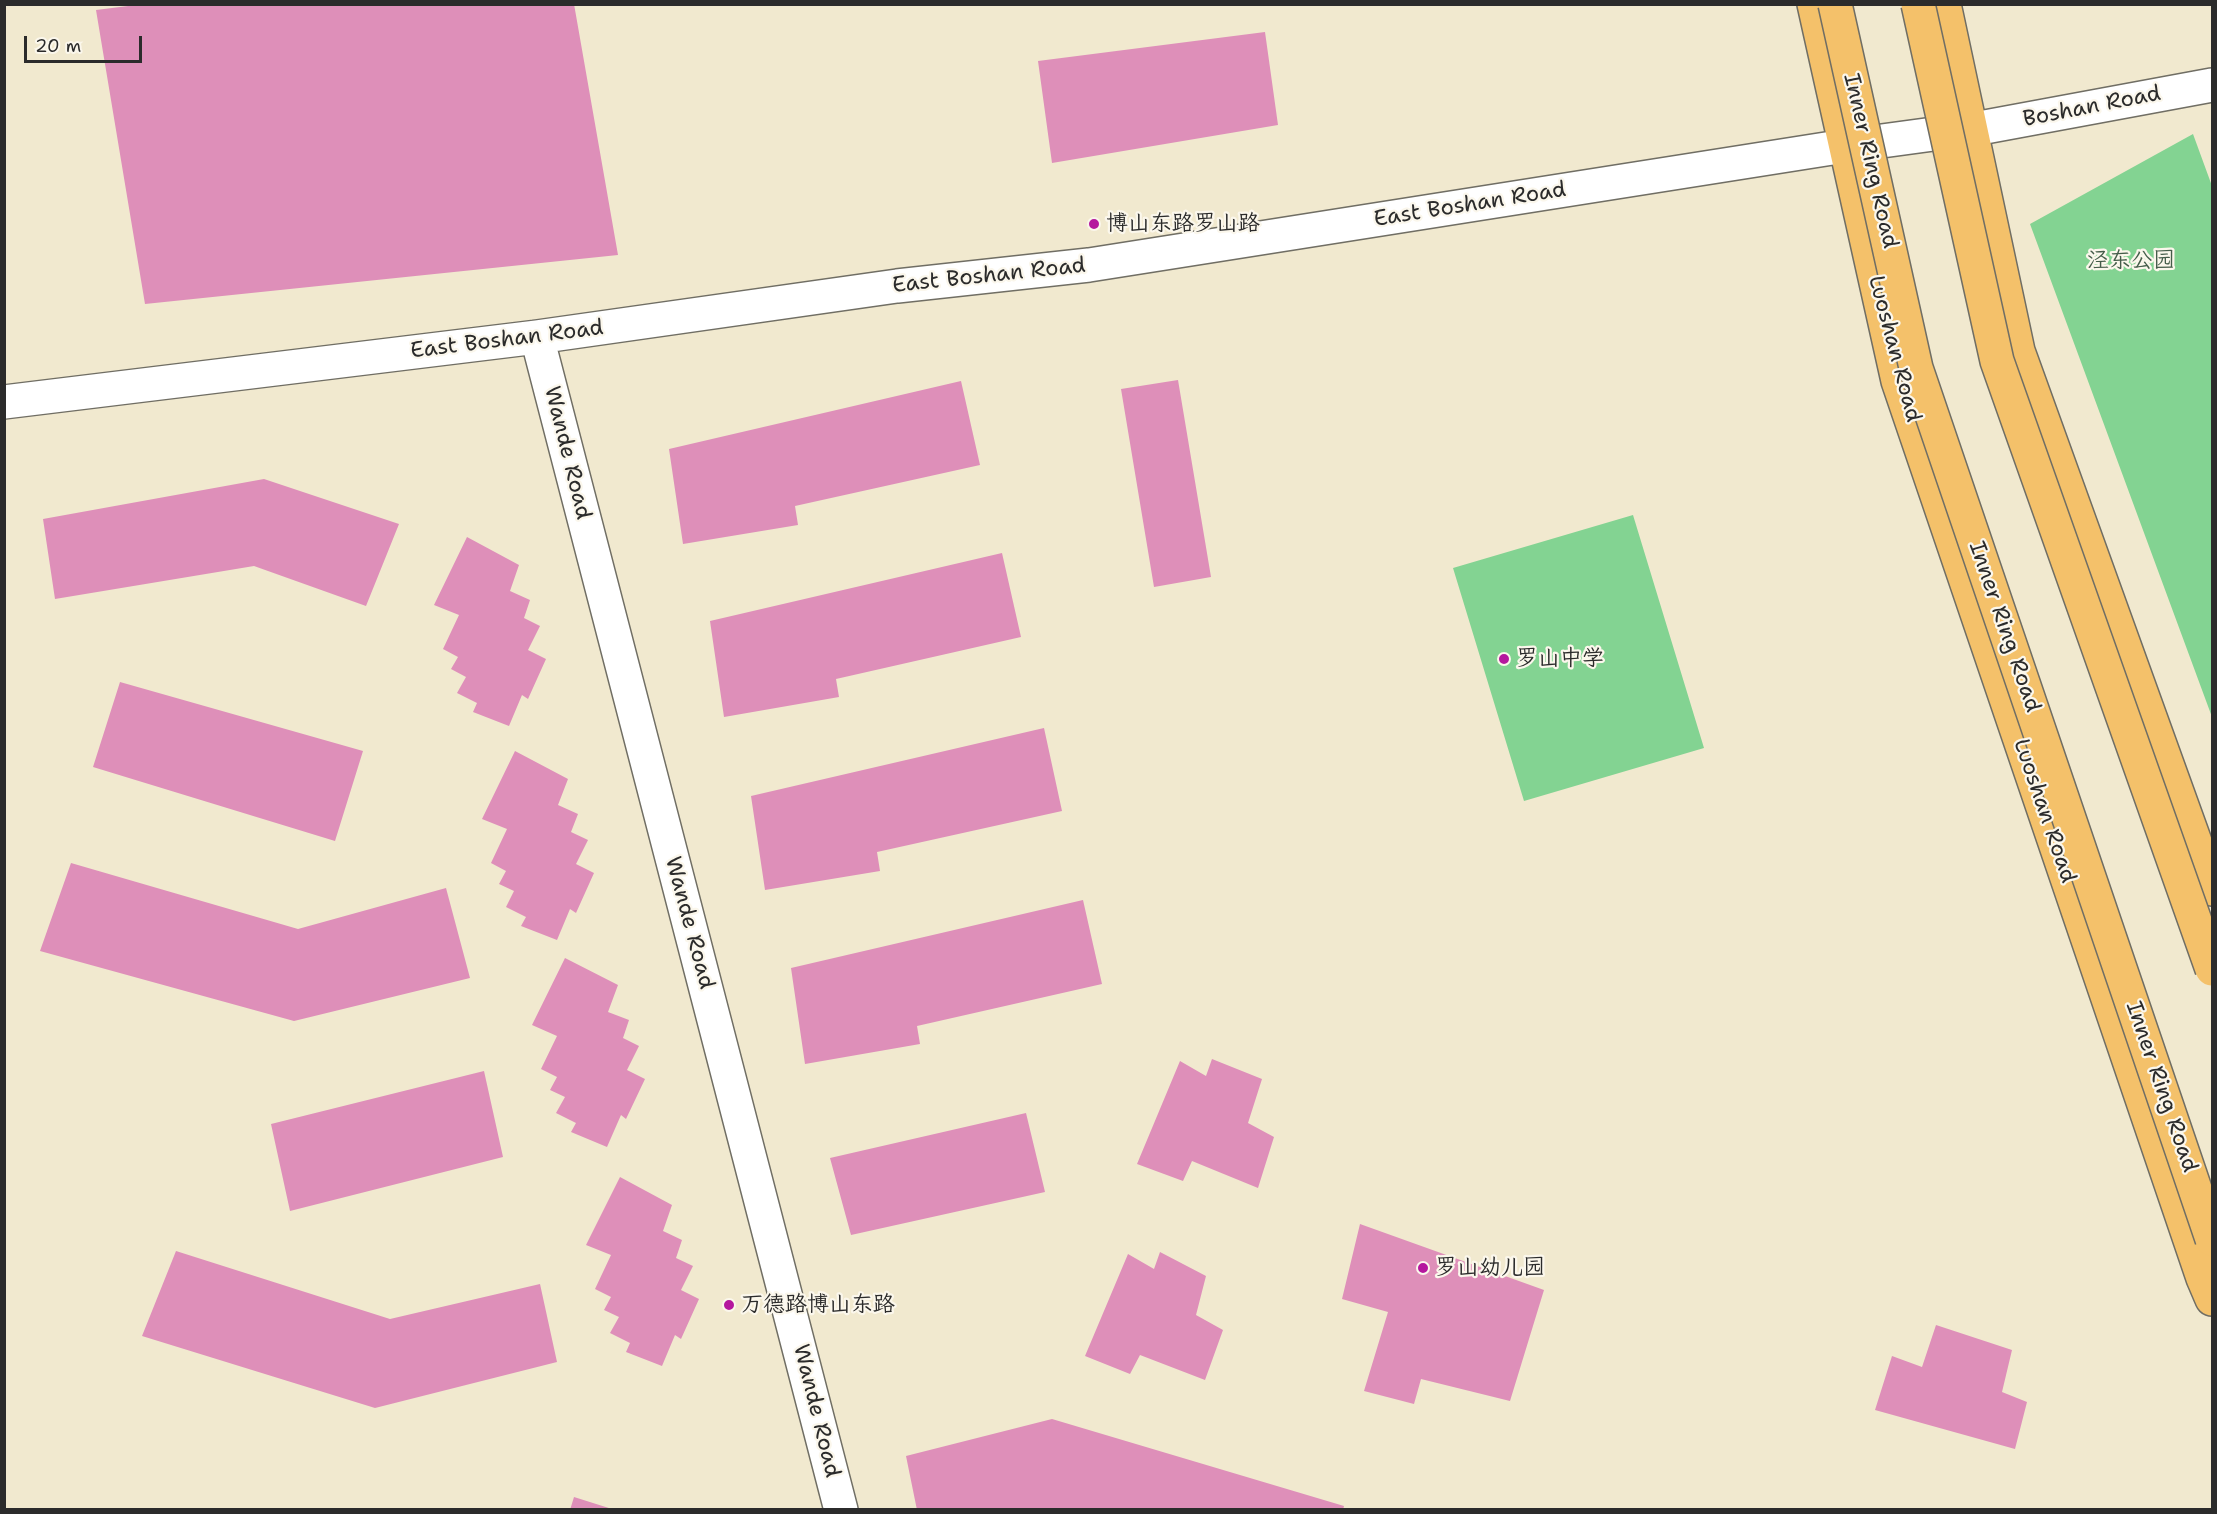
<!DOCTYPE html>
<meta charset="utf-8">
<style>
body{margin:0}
#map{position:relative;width:2217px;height:1514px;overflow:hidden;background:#f1e9cf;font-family:"Shantell Sans",sans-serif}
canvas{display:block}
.frame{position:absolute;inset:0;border:6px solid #2b2b2b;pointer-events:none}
.scale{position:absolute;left:24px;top:36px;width:118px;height:27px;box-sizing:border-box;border:3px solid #2b2b2b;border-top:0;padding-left:8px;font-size:18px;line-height:21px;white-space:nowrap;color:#2b2b2b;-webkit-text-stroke:4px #fbf7ec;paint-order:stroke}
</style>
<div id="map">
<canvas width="2217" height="1514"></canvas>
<div class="frame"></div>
<div class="scale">20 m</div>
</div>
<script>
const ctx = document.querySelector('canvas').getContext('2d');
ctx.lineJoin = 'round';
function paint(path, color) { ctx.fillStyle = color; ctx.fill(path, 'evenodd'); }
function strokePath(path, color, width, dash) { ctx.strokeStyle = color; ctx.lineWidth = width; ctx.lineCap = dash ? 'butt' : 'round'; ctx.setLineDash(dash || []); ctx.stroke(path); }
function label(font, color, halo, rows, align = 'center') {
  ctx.font = font + ' "Shantell Sans","LXGW WenKai TC",sans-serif'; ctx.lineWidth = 4.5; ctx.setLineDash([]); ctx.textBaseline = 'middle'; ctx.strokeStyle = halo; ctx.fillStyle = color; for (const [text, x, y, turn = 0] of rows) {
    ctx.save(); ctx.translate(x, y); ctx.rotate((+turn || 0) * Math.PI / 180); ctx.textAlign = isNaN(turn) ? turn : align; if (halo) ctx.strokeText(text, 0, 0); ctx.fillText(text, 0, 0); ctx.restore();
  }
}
const green = new Path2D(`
 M 2193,134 L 2212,186 L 2212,717 L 2030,224 Z
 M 1633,515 L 1704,748 L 1524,801 L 1453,568 Z`);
const building = new Path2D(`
 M 144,4 L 574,4 L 618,255 L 145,304 L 96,10 Z
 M 1265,32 L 1278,125 L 1052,163 L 1038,61 Z
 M 1178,380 L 1211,577 L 1154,587 L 1121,389 Z
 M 961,381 L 980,465 L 795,506 L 798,525 L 683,544 L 669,449 Z
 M 264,479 L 399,524 L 366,606 L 254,566 L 55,599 L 43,519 Z
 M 467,537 L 519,565 L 510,591 L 530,600 L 524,618 L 540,626 L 528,650 L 546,659 L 528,699 L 522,695 L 509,726 L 473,712 L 477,703 L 457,693 L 466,677 L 451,669 L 458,657 L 443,649 L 459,615 L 434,605 Z
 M 1002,553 L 1021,637 L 836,679 L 839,697 L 724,717 L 710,621 Z
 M 120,682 L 363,751 L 335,841 L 93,767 Z
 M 1044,728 L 1062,811 L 877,852 L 880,871 L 765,890 L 751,796 Z
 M 515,751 L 568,779 L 558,805 L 578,814 L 571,832 L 588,840 L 576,864 L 594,873 L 576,913 L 570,909 L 557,940 L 521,926 L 526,917 L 506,907 L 514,891 L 499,884 L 506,871 L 491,863 L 507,829 L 482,819 Z
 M 71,863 L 298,929 L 446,888 L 470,978 L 294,1021 L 40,951 Z
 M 1083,900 L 1102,984 L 917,1026 L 920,1044 L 805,1064 L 791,968 Z
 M 565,958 L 618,985 L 608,1012 L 629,1020 L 623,1038 L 639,1046 L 627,1070 L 645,1079 L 626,1119 L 621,1115 L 607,1147 L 571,1132 L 576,1123 L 556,1113 L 565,1097 L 550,1090 L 557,1077 L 541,1069 L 557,1036 L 532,1025 Z
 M 1212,1059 L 1262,1079 L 1248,1123 L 1274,1137 L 1258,1188 L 1192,1161 L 1183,1181 L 1137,1164 L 1180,1061 L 1206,1076 Z
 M 484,1071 L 503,1157 L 290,1211 L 271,1124 Z
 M 1026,1113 L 1045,1192 L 851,1235 L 830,1158 Z
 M 620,1177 L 672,1205 L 663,1231 L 682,1240 L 676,1258 L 693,1266 L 681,1290 L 699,1299 L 681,1339 L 675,1335 L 662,1366 L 626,1352 L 630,1343 L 610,1333 L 619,1317 L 604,1310 L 611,1297 L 595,1289 L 611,1255 L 586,1245 Z
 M 1360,1224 L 1544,1290 L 1510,1401 L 1421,1379 L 1414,1404 L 1364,1391 L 1388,1312 L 1342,1299 Z
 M 176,1251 L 390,1319 L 540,1284 L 557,1362 L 375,1408 L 142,1336 Z
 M 1160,1252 L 1206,1276 L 1196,1315 L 1223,1330 L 1205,1380 L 1140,1355 L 1130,1374 L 1085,1356 L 1128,1254 L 1154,1269 Z
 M 1936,1325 L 2012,1350 L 2002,1392 L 2027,1402 L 2015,1449 L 1875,1410 L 1892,1356 L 1922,1367 Z
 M 1052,1419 L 1344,1506 L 1343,1510 L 917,1510 L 906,1456 Z
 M 574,1497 L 612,1509 L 612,1510 L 570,1510 Z`);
const minor = new Path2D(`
 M 537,337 L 841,1510
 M 4,402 L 537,337 L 897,286 L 1089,265 L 1845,146 L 1985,127 L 2212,85`);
const major = new Path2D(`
 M 1814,4 L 1898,381 L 2203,1278 L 2212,1299
 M 1944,4 L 2018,351 L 2212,889`);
const highwayBridge = new Path2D(`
 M 1835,4 L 1916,368 L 2212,1239
 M 1918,4 L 1997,361 L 2212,969`);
const markers = [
 [1094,224,6,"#b5179e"],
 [1504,659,6,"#b5179e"],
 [1423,1268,6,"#b5179e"],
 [729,1305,6,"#b5179e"]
];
const streetNames = [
 ["Boshan Road",2092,107,-11],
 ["Inner Ring Road",1870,161,77],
 ["East Boshan Road",1470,205,-9],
 ["East Boshan Road",989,276,-6],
 ["East Boshan Road",507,340,-7],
 ["Luoshan Road",1894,349,75],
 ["Wande Road",567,453,76],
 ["Inner Ring Road",2004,627,71],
 ["Luoshan Road",2044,811,71],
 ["Wande Road",689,923,75],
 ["Inner Ring Road",2161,1087,71],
 ["Wande Road",816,1411,76]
];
const poiNames = [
 ["博山东路罗山路",1106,224],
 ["罗山中学",1516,659],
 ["罗山幼儿园",1435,1268],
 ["万德路博山东路",741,1305]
];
const parkNames = [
 ["泾东公园",2131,261]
];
paint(green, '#83d392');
paint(building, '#de8fb9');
strokePath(minor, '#706e64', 36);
strokePath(major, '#706e64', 36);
strokePath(minor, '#fff', 33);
strokePath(major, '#f4c16a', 33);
strokePath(highwayBridge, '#706e64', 36, []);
strokePath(highwayBridge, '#f4c16a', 33);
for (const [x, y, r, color] of markers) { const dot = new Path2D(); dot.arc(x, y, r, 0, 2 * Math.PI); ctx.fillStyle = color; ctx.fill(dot); strokePath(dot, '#fbf7ec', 2); }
label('22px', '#2b2b2b', '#fbf7ec', streetNames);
label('22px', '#2b2b2b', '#fbf7ec', poiNames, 'left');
label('22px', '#455d4a', '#fbf7ec', parkNames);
</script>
